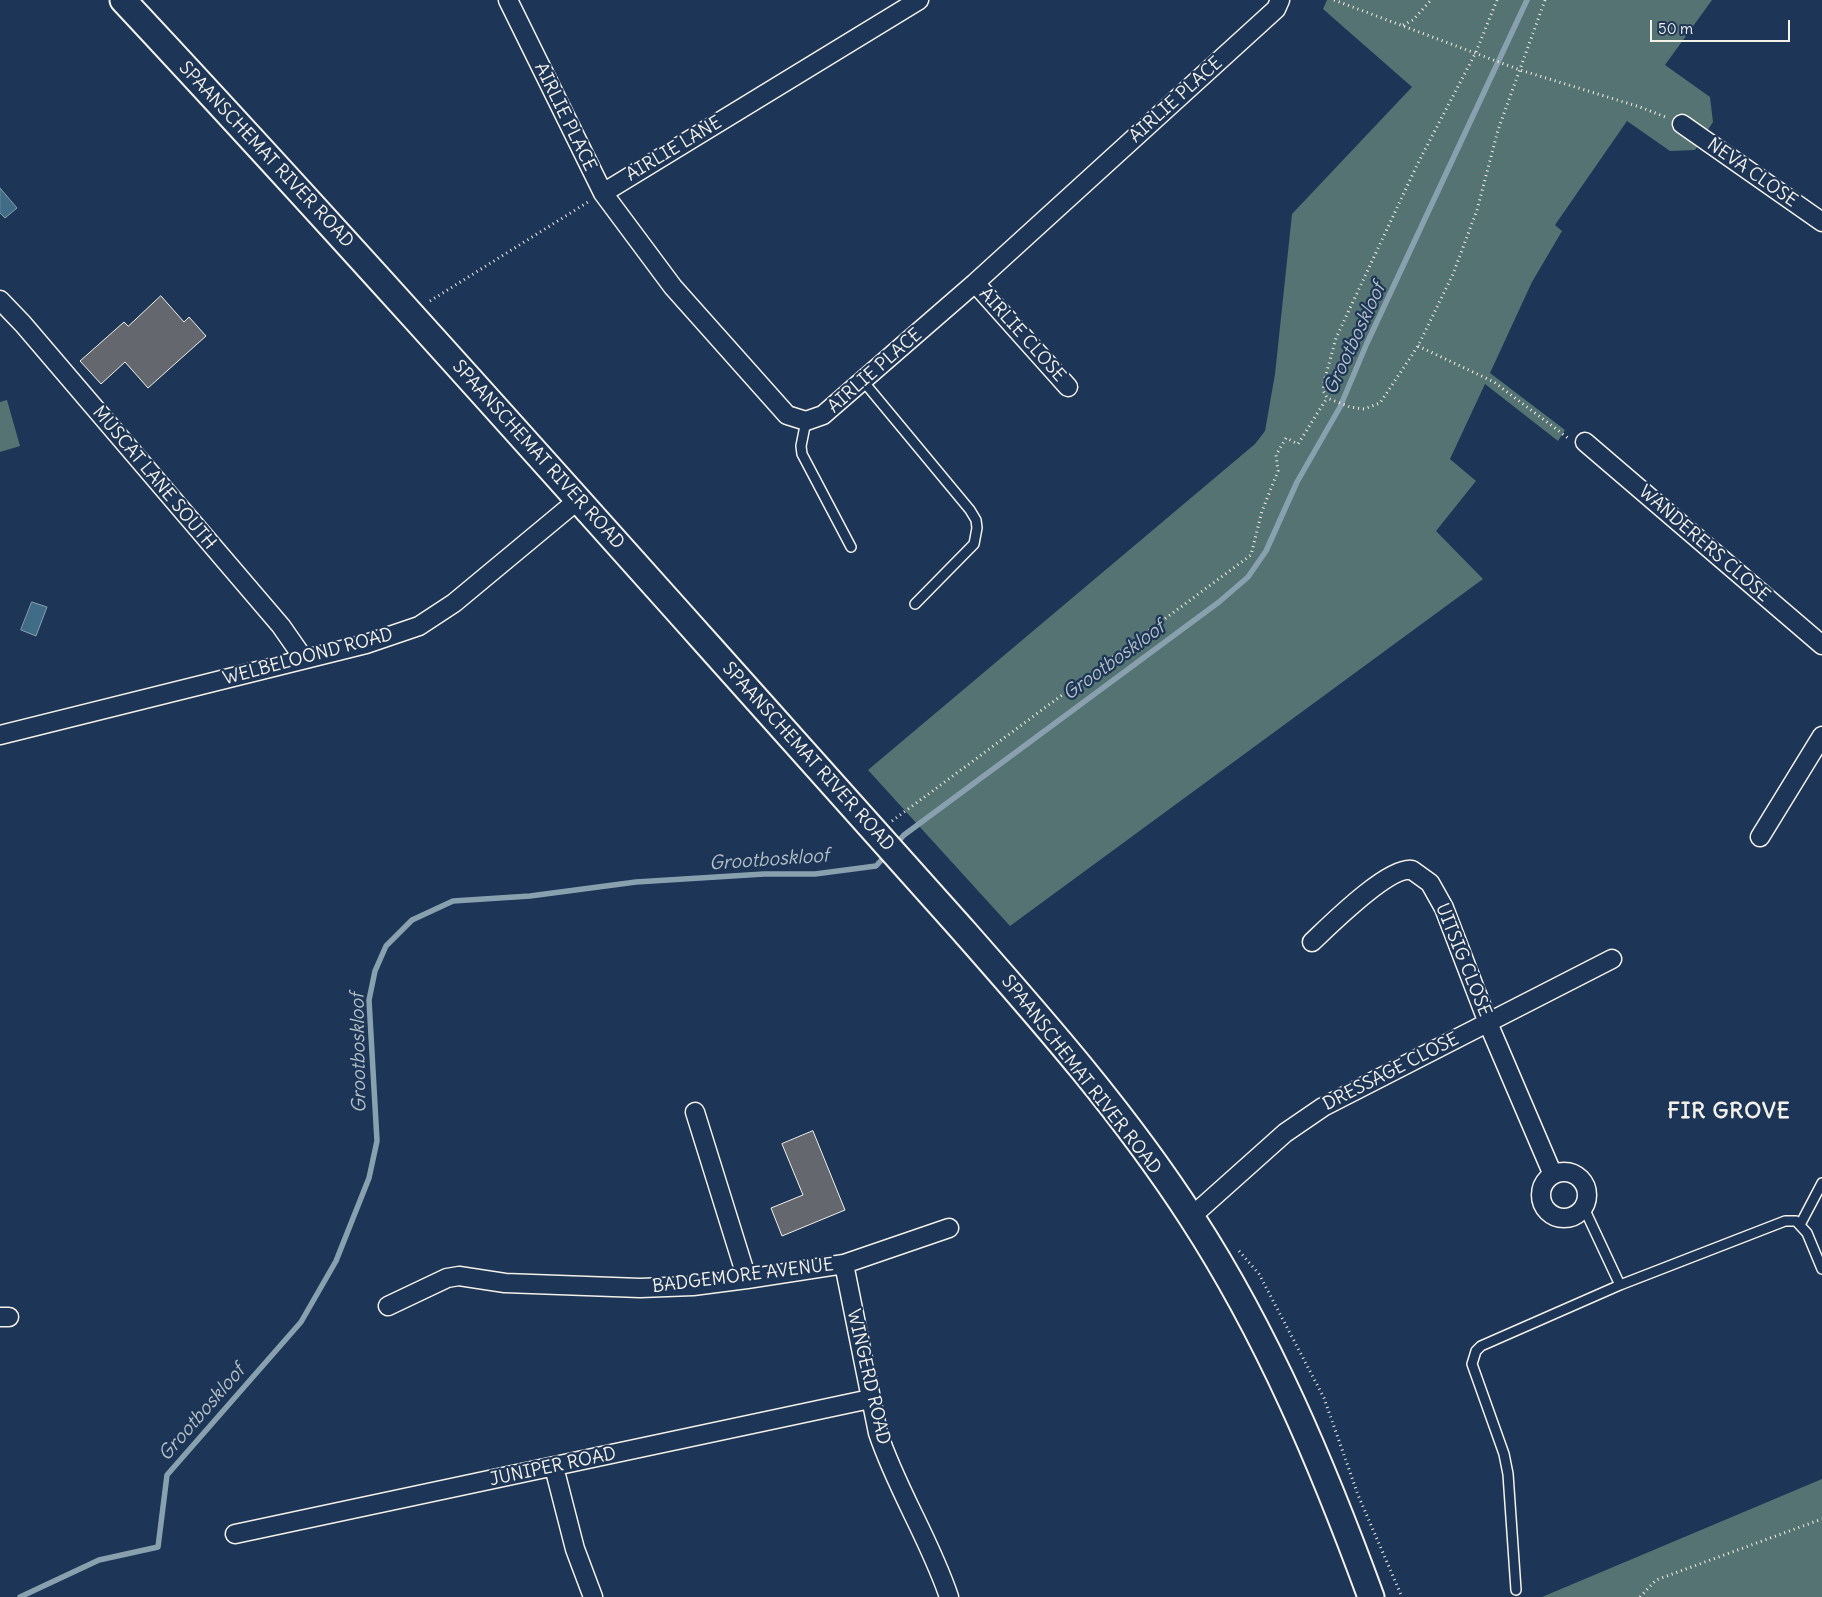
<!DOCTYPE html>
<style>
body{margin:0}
#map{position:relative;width:1822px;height:1597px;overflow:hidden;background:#1d3557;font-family:Delius,sans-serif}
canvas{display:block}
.scale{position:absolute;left:1650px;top:20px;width:140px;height:22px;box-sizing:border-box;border:2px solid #f4f1e8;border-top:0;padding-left:6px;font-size:15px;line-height:18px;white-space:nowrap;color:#f4f1e8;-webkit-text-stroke:4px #1d3557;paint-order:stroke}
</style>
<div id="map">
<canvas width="1822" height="1597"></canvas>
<div class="scale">50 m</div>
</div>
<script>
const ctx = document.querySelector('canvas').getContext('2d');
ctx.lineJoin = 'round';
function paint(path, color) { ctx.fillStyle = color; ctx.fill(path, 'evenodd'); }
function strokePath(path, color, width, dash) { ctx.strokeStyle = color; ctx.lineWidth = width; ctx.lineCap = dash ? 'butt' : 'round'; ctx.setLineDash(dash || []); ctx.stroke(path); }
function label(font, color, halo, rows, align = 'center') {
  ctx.font = font + ' Delius,sans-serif'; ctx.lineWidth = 4.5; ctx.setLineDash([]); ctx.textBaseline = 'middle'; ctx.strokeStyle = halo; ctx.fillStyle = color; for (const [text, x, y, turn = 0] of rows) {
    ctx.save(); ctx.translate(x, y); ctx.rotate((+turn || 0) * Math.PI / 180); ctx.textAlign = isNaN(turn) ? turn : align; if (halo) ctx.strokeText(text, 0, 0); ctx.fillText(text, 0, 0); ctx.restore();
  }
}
const green = new Path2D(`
 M 1327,0 L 1712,0 L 1665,65 L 1710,97 L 1713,122 L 1695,150 L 1670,151 L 1627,121 L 1555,225 L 1562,231 L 1532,282 L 1490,373 L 1565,430 L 1558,441 L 1485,384 L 1450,459 L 1476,481 L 1436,531 L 1483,579 L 1010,926 L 868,770 L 1255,444 L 1265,431 L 1275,374 L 1292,214 L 1412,87 L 1323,9 Z
 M 7,400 L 20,446 L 0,452 L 0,402 Z
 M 1822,1479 L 1822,1597 L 1542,1597 Z`);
const water = new Path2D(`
 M 0,188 L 17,208 L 5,218 L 0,213 Z
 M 32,602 L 47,607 L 36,636 L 21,630 Z`);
const stream = new Path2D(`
 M 895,845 L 904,835 L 1219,602 L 1248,577 L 1266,551 L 1297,482 L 1340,407 L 1367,343 L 1527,0
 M 20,1597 L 99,1560 L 158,1547 L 167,1475 L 301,1322 L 336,1261 L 369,1178 L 377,1141 L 369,1000 L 375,971 L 386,946 L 412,920 L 453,901 L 530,896 L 636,882 L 764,874 L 815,874 L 876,866 L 887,854`);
const building = new Path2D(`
 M 161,296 L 184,322 L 189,317 L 206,336 L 148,388 L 125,362 L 101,384 L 80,361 L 124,322 L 128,326 Z
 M 813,1131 L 845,1210 L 782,1236 L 771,1208 L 803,1195 L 782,1144 Z`);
const path = new Path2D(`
 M 1334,0 L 1520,70 L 1640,107 L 1668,118
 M 1497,0 L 1476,52 L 1418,163 L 1336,338 L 1324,382 L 1323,390 L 1327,398 L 1350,407 L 1364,409 L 1380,403 L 1418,346 L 1453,274 L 1477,210 L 1498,130 L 1545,0
 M 1403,25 L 1413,20 L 1431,0
 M 430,301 L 588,202
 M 1418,346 L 1494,382 L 1568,438
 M 892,821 L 1251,555 L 1262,511 L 1278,471 L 1276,455 L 1286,438 L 1298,444 L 1327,398
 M 1239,1251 L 1259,1274 L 1324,1398 L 1358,1495 L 1402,1597
 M 1640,1597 L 1656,1580 L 1822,1519`);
const lane = new Path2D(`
 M 863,381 L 970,510 L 976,520 L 977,528 L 974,544 L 915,604
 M 806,421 L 801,446 L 802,454 L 851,547
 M 1583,1206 L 1620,1285
 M 1801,1223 L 1822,1183
 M 1516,1590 L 1508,1474 L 1504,1454 L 1472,1364 L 1476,1351 L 1481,1346 L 1620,1285 L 1785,1221 L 1796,1221 L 1807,1233 L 1822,1269`);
const street = new Path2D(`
 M 508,0 L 603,193 L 673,287 L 787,415 L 806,421 L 823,415 L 975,283 L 1276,9 L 1280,0
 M 1682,124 L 1822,222
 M 603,193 L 919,0
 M 975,283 L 1068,387
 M 0,300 L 23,324 L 281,626 L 304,659
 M 1585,442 L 1822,645
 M 0,735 L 366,644 L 419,626 L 454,603 L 578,500
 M 1760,837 L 1822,736
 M 1312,942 C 1330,925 1389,866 1412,870 L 1430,883 L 1444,908 L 1488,1023 L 1553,1175
 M 695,1112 L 747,1279
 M1541 1195a23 23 0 1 1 46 0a23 23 0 1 1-46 0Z
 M 1191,1217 L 1285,1133 L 1323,1107 L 1612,959
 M 844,1264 L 878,1433 C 897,1490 930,1540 949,1597
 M 388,1306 L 447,1278 L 459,1276 L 505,1283 L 640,1288 L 693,1286 L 747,1279 L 844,1264 L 949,1228
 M 0,1317 L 9,1317
 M 554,1467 L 575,1549 L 593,1597
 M 235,1534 L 870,1399`);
const secondary = new Path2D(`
 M 123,0 C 321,212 515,429 709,646 C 793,740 878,834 962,929 C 1043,1021 1125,1114 1192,1218 C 1268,1335 1323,1466 1371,1597`);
const streetNames = [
 ["AIRLIE PLACE",1176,100,-42],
 ["AIRLIE PLACE",565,117,64],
 ["AIRLIE LANE",674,149,-31],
 ["SPAANSCHEMAT RIVER ROAD",266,155,47],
 ["NEVA CLOSE",1752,173,35],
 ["AIRLIE CLOSE",1022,335,48],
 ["AIRLIE PLACE",875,371,-41],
 ["SPAANSCHEMAT RIVER ROAD",538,455,48],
 ["MUSCAT LANE SOUTH",154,478,50],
 ["WANDERERS CLOSE",1704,544,41],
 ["WELBELOOND ROAD",308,657,-15],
 ["SPAANSCHEMAT RIVER ROAD",808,757,48],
 ["UITSIG CLOSE",1463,960,68],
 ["DRESSAGE CLOSE",1391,1072,-27],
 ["SPAANSCHEMAT RIVER ROAD",1081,1075,52],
 ["BADGEMORE AVENUE",743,1276,-7],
 ["WINGERD ROAD",868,1377,77],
 ["JUNIPER ROAD",553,1467,-12]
];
const waterNames = [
 ["Grootboskloof",1355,339,-65],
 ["Grootboskloof",1114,661,-36],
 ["Grootboskloof",769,860,-4],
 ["Grootboskloof",359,1053,-91],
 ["Grootboskloof",202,1413,-49]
];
const districtNames = [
 ["FIR GROVE",1729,1112]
];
paint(green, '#547372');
paint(water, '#416c87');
strokePath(water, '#89a1ae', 1);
strokePath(stream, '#89a1ae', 5.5);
paint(building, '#64676e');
strokePath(building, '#f4f1e8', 1);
strokePath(lane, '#f4f1e8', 12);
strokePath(street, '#f4f1e8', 21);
strokePath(secondary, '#f4f1e8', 29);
strokePath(path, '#f4f1e8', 3, [1, 4]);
strokePath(lane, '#1d3557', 9);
strokePath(street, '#1d3557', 18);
strokePath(secondary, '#1d3557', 25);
label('18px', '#f4f1e8', '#1d3557', streetNames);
label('italic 19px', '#b5c2c6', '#1d3557', waterNames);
ctx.letterSpacing = '1px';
label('bold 22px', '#f4f1e8', '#1d3557', districtNames);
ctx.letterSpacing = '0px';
</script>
